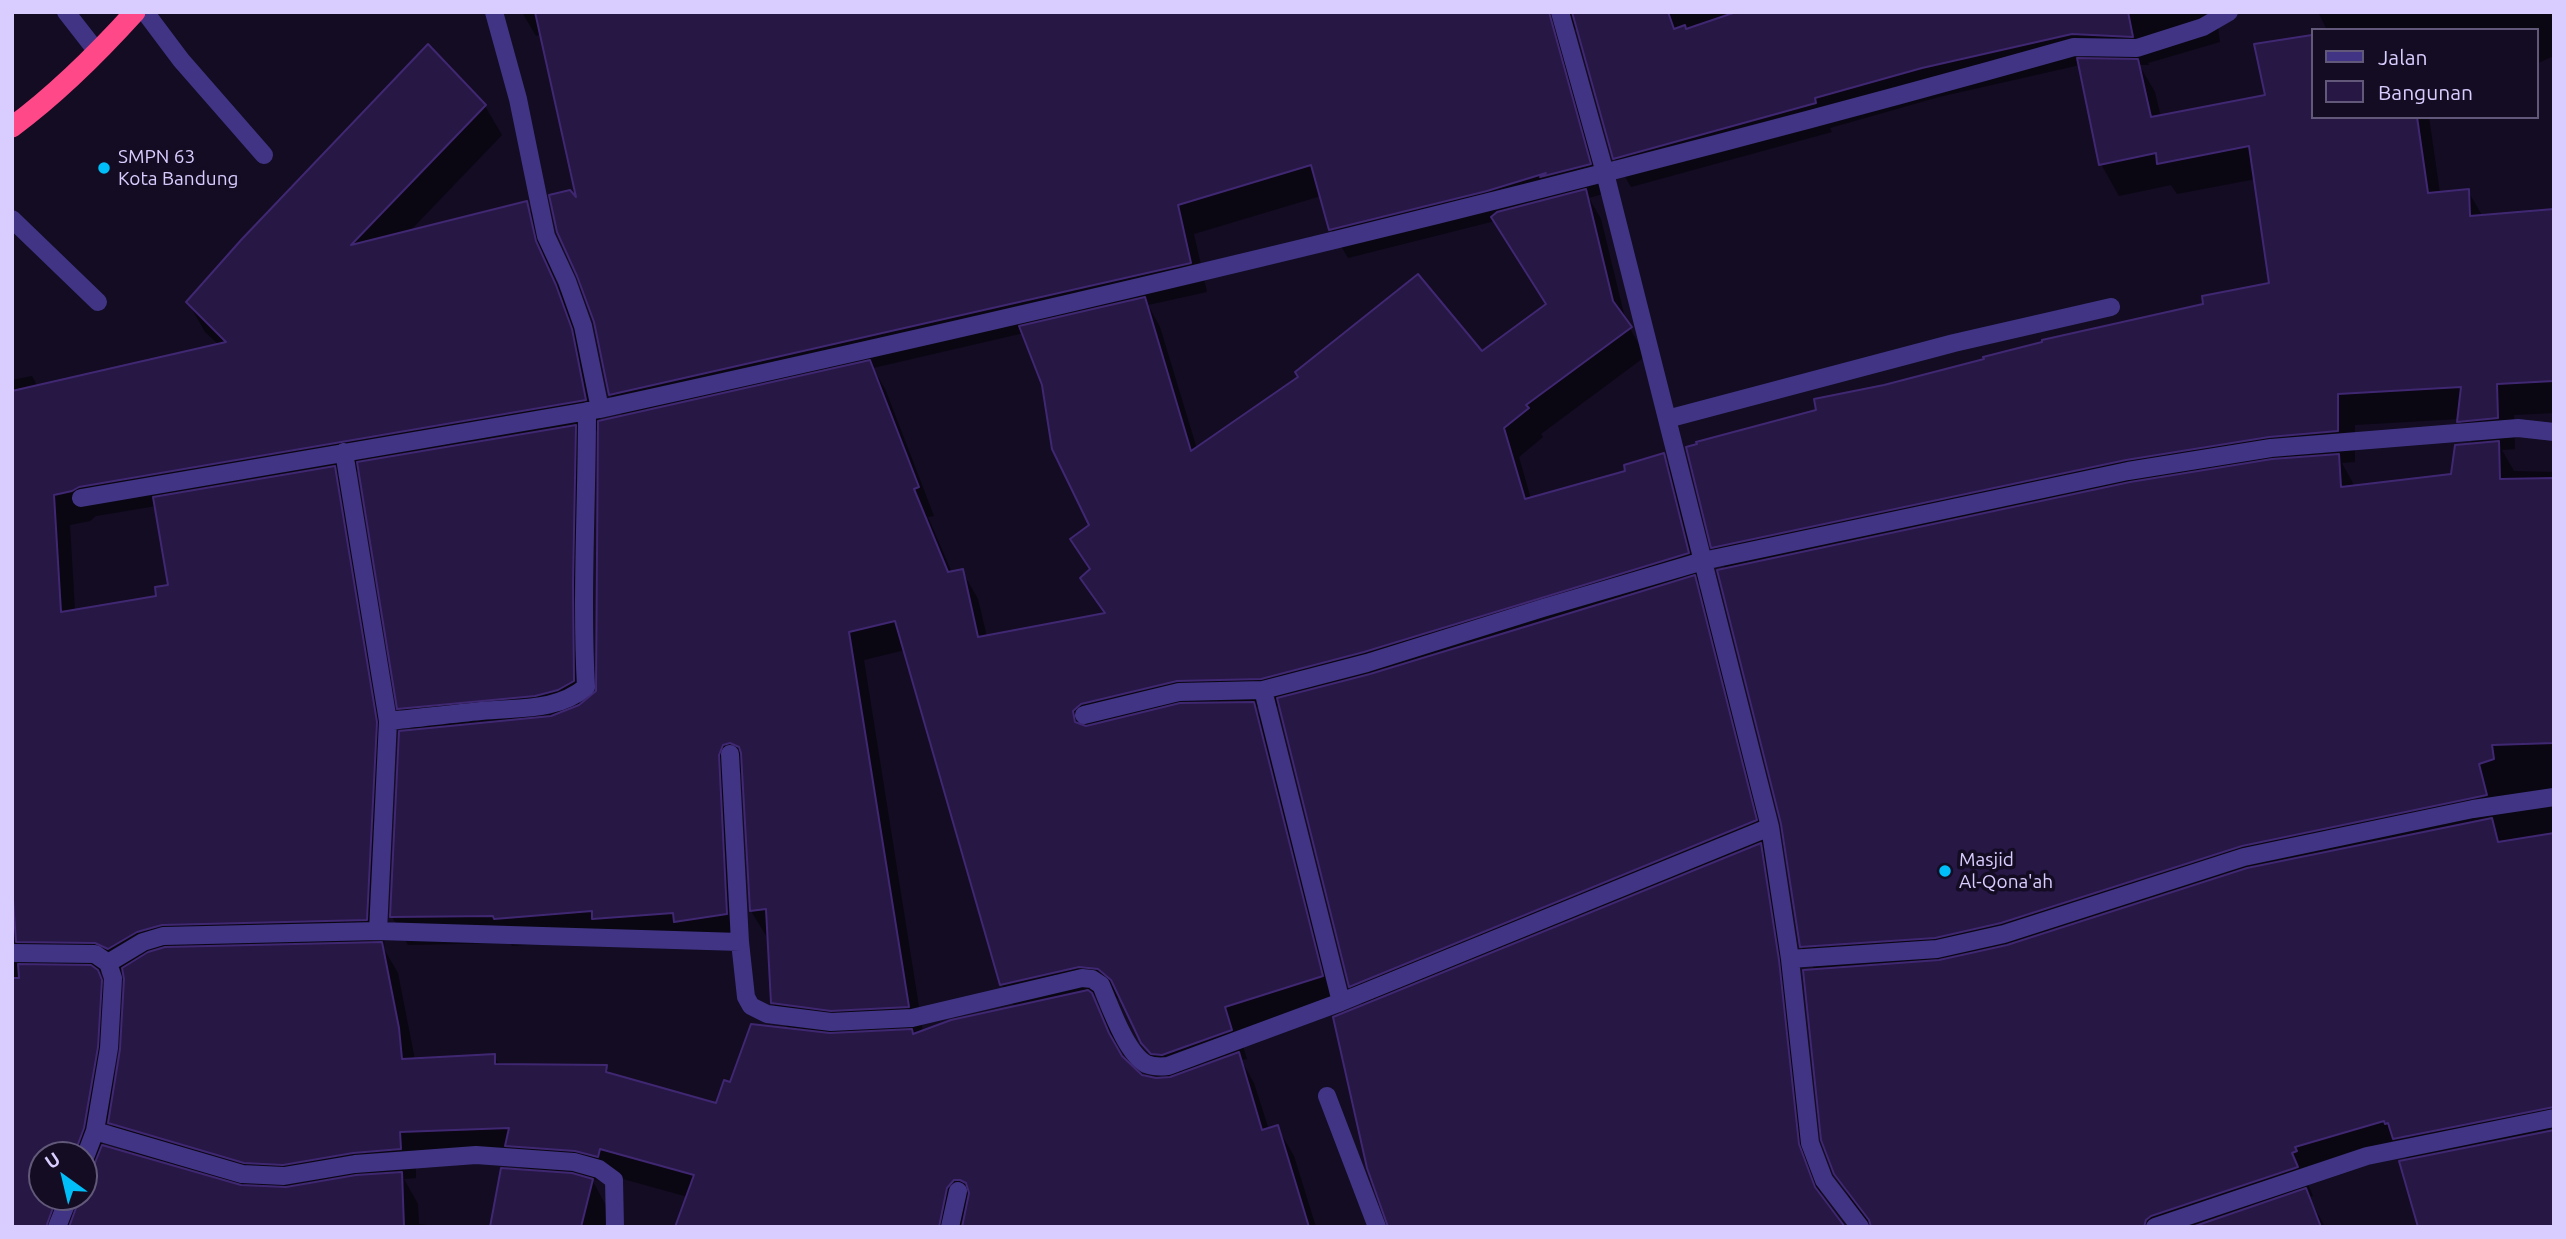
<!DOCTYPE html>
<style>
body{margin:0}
#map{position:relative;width:2566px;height:1239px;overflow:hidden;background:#130c22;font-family:Ubuntu,sans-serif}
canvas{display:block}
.frame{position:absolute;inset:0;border:14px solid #d9cdff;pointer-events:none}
.legend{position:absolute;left:2311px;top:28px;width:228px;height:91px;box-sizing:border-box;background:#130c22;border:2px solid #62597a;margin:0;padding:9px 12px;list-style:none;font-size:21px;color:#d9cdff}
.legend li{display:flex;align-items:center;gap:14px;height:35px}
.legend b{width:35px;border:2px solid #62597a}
.north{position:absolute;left:28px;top:1141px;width:70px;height:70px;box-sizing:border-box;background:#130c22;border:2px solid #62597a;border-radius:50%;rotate:326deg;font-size:19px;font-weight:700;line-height:28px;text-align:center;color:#d9cdff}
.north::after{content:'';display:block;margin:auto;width:24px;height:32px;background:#00bff8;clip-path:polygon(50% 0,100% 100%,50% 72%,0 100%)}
</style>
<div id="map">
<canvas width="2566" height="1239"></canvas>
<div class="frame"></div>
<ul class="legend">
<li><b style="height:9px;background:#413484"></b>Jalan</li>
<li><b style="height:19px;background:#261744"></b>Bangunan</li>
</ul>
<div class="north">U</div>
</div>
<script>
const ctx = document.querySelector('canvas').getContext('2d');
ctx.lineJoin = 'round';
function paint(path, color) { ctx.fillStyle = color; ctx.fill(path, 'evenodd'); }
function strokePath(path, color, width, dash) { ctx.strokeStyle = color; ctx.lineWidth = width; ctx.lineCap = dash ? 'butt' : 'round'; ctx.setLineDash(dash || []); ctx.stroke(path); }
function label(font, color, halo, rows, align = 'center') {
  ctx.font = font + ' Ubuntu,sans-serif'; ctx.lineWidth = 7; ctx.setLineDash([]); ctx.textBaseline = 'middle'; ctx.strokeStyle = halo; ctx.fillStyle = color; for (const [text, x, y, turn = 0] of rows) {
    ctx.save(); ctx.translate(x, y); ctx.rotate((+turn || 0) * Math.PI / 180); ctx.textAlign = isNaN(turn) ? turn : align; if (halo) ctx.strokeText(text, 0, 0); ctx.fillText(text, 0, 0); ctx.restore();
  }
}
const shadow = new Path2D(`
 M 522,12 L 2216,12 L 2220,42 L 2148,63 L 2149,65 L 2139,65 L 2155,92 L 2161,117 L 2267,96 L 2256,46 L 2312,37 L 2312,117 L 2429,117 L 2440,193 L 2468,191 L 2483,217 L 2554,211 L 2554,413 L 2514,415 L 2515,449 L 2502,450 L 2514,471 L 2554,472 L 2554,1227 L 2408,1161 L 2401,1150 L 2307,1182 L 2313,1196 L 2309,1197 L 2325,1227 L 1871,1227 L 1853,1204 L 1836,1174 L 1815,970 L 1801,946 L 1783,824 L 1726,570 L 1713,547 L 1818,411 L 1884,386 L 2205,306 L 2271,284 L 2256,179 L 2177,194 L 2171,185 L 2119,196 L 2101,164 L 2080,65 L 1939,97 L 1830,128 L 1832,132 L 1631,187 L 1614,158 L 1579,30 L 1575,29 L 1567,34 L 1606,193 L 1589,198 L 1601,219 L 1626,322 L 1646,356 L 1541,434 L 1543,437 L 1519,457 L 1531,499 L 1627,472 L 1663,455 L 1679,483 L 1704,581 L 1697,583 L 1710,605 L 1771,848 L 1764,852 L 1777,874 L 1815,1177 L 1825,1203 L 1363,1007 L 1350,986 L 1280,706 L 1255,707 L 1269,732 L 1338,1004 L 1240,1036 L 1247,1059 L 1241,1060 L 1254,1083 L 1269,1130 L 1277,1127 L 1294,1156 L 1316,1227 L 677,1227 L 688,1197 L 616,1177 L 614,1185 L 591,1178 L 609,1211 L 605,1227 L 492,1227 L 522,1171 L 514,1157 L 416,1160 L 416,1178 L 404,1179 L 418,1204 L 419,1224 L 442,1227 L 12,1227 L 12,380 L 32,376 L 38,387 L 219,345 L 205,332 L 188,302 L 485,106 L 502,135 L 409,232 L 526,203 L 544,233 L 552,272 L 573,317 L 588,361 L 601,422 L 623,417 L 610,395 L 595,322 L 579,203 L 542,34 L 536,36 ZM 1321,196 L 1331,229 L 1348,258 L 1495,221 L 1547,305 L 1482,354 L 1197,449 L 1160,327 L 1148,305 L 1207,292 L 1194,234 ZM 1024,333 L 1044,384 L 1091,525 L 1072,540 L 1090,571 L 1082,578 L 1105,615 L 987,637 L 978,599 L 962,571 L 952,573 L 928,517 L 934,516 L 886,391 L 873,368 ZM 2459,419 L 2473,445 L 2453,476 L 2355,487 L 2342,463 L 2355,462 L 2355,425 ZM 600,430 L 598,692 L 589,700 L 579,434 ZM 360,471 L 399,708 L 413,732 L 401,733 L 392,917 L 408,945 L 510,943 L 512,946 L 606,939 L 742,942 L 739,773 L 744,771 L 751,911 L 768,939 L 773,1003 L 789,1030 L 731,1084 L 717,1105 L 610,1075 L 606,1067 L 500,1066 L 494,1056 L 415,1060 L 398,973 L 384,949 L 393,753 L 351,498 L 338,475 ZM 156,506 L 170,587 L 157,597 L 75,611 L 70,525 L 90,521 L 96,516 ZM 905,650 L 1002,985 L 1015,1008 L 923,1032 L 864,660 ZM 97,972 L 114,972 L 126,979 L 122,1049 L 116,1084 L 114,1084 L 118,1011 ZM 1096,995 L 1115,997 L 1125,1004 L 1143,1042 L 1159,1072 L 1167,1079 L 1142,1076 L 1123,1059 L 1108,1023 L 1092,996 ZM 107,1118 L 128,1154 L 102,1147 ZM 42,1155 L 84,1155 L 84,1197 L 42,1197 Z
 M 2318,12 L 2554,12 L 2554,56 L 2536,64 L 2536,30 L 2327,30 Z`);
const building = new Path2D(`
 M 535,12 L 1549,12 L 1591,164 L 1540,177 L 1546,173 L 1487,191 L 1329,230 L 1311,165 L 1178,205 L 1191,263 L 609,395 L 594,322 L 577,276 L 557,232 L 549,195 L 570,190 L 576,197 Z
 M 1572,12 L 1668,12 L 1674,29 L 1685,25 L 1686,29 L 1736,12 L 2128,12 L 2133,37 L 2072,34 L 1922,68 L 1815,98 L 1816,103 L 1613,159 Z
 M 2312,35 L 2312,117 L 2417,117 L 2428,193 L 2469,189 L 2470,216 L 2554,209 L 2554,381 L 2497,384 L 2498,418 L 2457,422 L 2461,387 L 2338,394 L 2338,431 L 2269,437 L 2126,460 L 1711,548 L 1686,447 L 1697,444 L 1696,442 L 1816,410 L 1814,399 L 1884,385 L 1984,359 L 1983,357 L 2042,342 L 2042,340 L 2203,304 L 2202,296 L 2269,283 L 2249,146 L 2157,164 L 2156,153 L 2099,165 L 2077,58 L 2138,59 L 2151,117 L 2265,95 L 2254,44 Z
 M 428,44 L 486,105 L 351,245 L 527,201 L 536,241 L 556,285 L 572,329 L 586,400 L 79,487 L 72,491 L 54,495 L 61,612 L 156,596 L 155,587 L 168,585 L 153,497 L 335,466 L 377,722 L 367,920 L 162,925 L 137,932 L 108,949 L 95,943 L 16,942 L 12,885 L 12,391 L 226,342 L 186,302 L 242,239 Z
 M 1586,189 L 1613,301 L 1632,327 L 1526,405 L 1529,408 L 1504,428 L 1525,499 L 1625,471 L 1624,465 L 1664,453 L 1689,553 L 1364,652 L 1261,679 L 1177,681 L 1081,704 L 1073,711 L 1075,722 L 1086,726 L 1180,703 L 1254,702 L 1323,976 L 1225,1007 L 1232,1030 L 1162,1055 L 1151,1054 L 1141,1043 L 1111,980 L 1098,969 L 1079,967 L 1000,985 L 895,621 L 849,632 L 909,1007 L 831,1011 L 771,1003 L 766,909 L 750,911 L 741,753 L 739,747 L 730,743 L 723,745 L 719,755 L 727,914 L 674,922 L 673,913 L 592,919 L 592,911 L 494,919 L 493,916 L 390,917 L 399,731 L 551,716 L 579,705 L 596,691 L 598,421 L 870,360 L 919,487 L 914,489 L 948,572 L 963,569 L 978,637 L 1105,613 L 1080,578 L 1090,569 L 1070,539 L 1089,525 L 1052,449 L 1042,385 L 1019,326 L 1145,297 L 1191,451 L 1298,377 L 1295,372 L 1418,274 L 1482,351 L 1546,304 L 1491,217 L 1497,212 Z
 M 576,425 L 573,583 L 574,681 L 558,690 L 535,696 L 397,709 L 357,462 Z
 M 2499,441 L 2500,479 L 2554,478 L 2554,743 L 2492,745 L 2494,759 L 2479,764 L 2487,795 L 2242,846 L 2001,923 L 1935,938 L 1800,947 L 1781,824 L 1717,570 L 2130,482 L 2272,459 L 2339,454 L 2341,487 L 2451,474 L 2455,445 Z
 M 1695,575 L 1757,820 L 1349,987 L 1277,698 L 1370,674 Z
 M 2492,818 L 2498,842 L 2554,833 L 2554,1107 L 2393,1139 L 2388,1123 L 2385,1124 L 2384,1121 L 2295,1147 L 2297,1151 L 2292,1153 L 2298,1167 L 2151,1216 L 2146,1220 L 2144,1227 L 1871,1227 L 1869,1220 L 1834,1174 L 1821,1140 L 1803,970 L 1939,960 L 2007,945 L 2247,868 Z
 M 1761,843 L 1779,960 L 1799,1144 L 1815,1187 L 1845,1227 L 1388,1227 L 1367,1168 L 1333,1017 Z
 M 382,942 L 399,1028 L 402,1059 L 495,1054 L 495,1064 L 607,1065 L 606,1072 L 716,1103 L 724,1080 L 730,1082 L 751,1024 L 830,1033 L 912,1029 L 913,1034 L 951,1020 L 1088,990 L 1092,993 L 1109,1033 L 1122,1056 L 1142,1075 L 1156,1078 L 1170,1077 L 1239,1052 L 1262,1130 L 1278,1125 L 1309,1227 L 962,1227 L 969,1193 L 966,1183 L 960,1180 L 954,1180 L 947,1188 L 939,1227 L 675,1227 L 694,1175 L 600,1149 L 598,1157 L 575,1151 L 505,1146 L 509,1128 L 400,1132 L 401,1149 L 353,1153 L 283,1165 L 244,1163 L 108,1123 L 120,1049 L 124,979 L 122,968 L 148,952 L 165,947 Z
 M 18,964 L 91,965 L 98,970 L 102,980 L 98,1047 L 84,1128 L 74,1155 L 42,1155 L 42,1197 L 57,1197 L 46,1227 L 12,1227 L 12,978 L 19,978 Z
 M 2554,1130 L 2554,1227 L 2418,1227 L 2399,1161 Z
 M 102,1145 L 241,1185 L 286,1187 L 356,1175 L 402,1172 L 404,1227 L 69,1227 L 80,1197 L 84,1197 L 84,1171 L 91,1169 L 94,1165 Z
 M 501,1168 L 572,1173 L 593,1179 L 581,1227 L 490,1227 Z
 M 2306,1188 L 2321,1227 L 2192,1227 Z`);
const minor = new Path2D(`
 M 66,12 L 98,53
 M 145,12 L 181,60 L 264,155
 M 494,12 L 518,99 L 546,236 L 567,281 L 583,326 L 600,409 C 1094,301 1587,184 2074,47 L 2137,48 L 2203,27 L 2229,12
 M 1560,12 L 1605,173 L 1770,827 L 1790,959 L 1810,1143 L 1824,1180 L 1860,1227
 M 12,219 L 98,302
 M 1667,419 L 1954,343 L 2111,307
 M 344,452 L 388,721 L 378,931
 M 81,498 L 600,409
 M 1263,690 L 1341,1002
 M 1084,715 L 1179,692 L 1263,690 L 1367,663 L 1543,608 L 1703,561 L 2128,471 L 2271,448 L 2518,428 L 2554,432
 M 388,721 C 419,718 450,714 481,711 C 518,707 556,712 586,687 C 581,595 587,503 587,411
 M 730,754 L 740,942 L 746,997 L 751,1006 L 767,1014 L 831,1022 L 912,1018 L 1082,978 L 1092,979 L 1101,985 C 1110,1006 1126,1053 1146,1064 C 1154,1067 1160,1067 1168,1066 L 1341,1002 L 1770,827
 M 12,953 L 95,954 L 108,963 L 113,978 L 109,1048 L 95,1131 L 84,1160
 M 1790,959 L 1937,949 L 2004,934 L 2244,857 L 2473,809 L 2554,797
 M 108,963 L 143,942 L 163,936 L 378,931 L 740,942
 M 1327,1096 L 1377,1227
 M 95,1131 L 242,1174 L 284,1176 L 355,1164 L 476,1155 L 574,1162 L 599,1169 L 614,1180 L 615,1227
 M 57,1227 L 69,1197
 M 950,1227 L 958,1191
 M 2155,1227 L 2367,1156 L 2554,1118`);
const highway = new Path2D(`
 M 12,127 C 58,93 97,54 135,12`);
const markers = [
 [104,168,7,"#00bff8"],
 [1945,871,7,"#00bff8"]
];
const poiNames = [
 ["SMPN 63",118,157],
 ["Kota Bandung",118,179],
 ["Masjid",1959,860],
 ["Al-Qona'ah",1959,882]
];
paint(shadow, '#0007');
paint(building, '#261744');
strokePath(building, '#402772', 2);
strokePath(minor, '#413484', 18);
strokePath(highway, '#ff4888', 21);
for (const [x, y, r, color] of markers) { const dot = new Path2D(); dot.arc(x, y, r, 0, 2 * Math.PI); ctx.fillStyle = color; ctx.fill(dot); strokePath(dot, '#130c22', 2.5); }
label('19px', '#d9cdff', '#130c22', poiNames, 'left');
</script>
